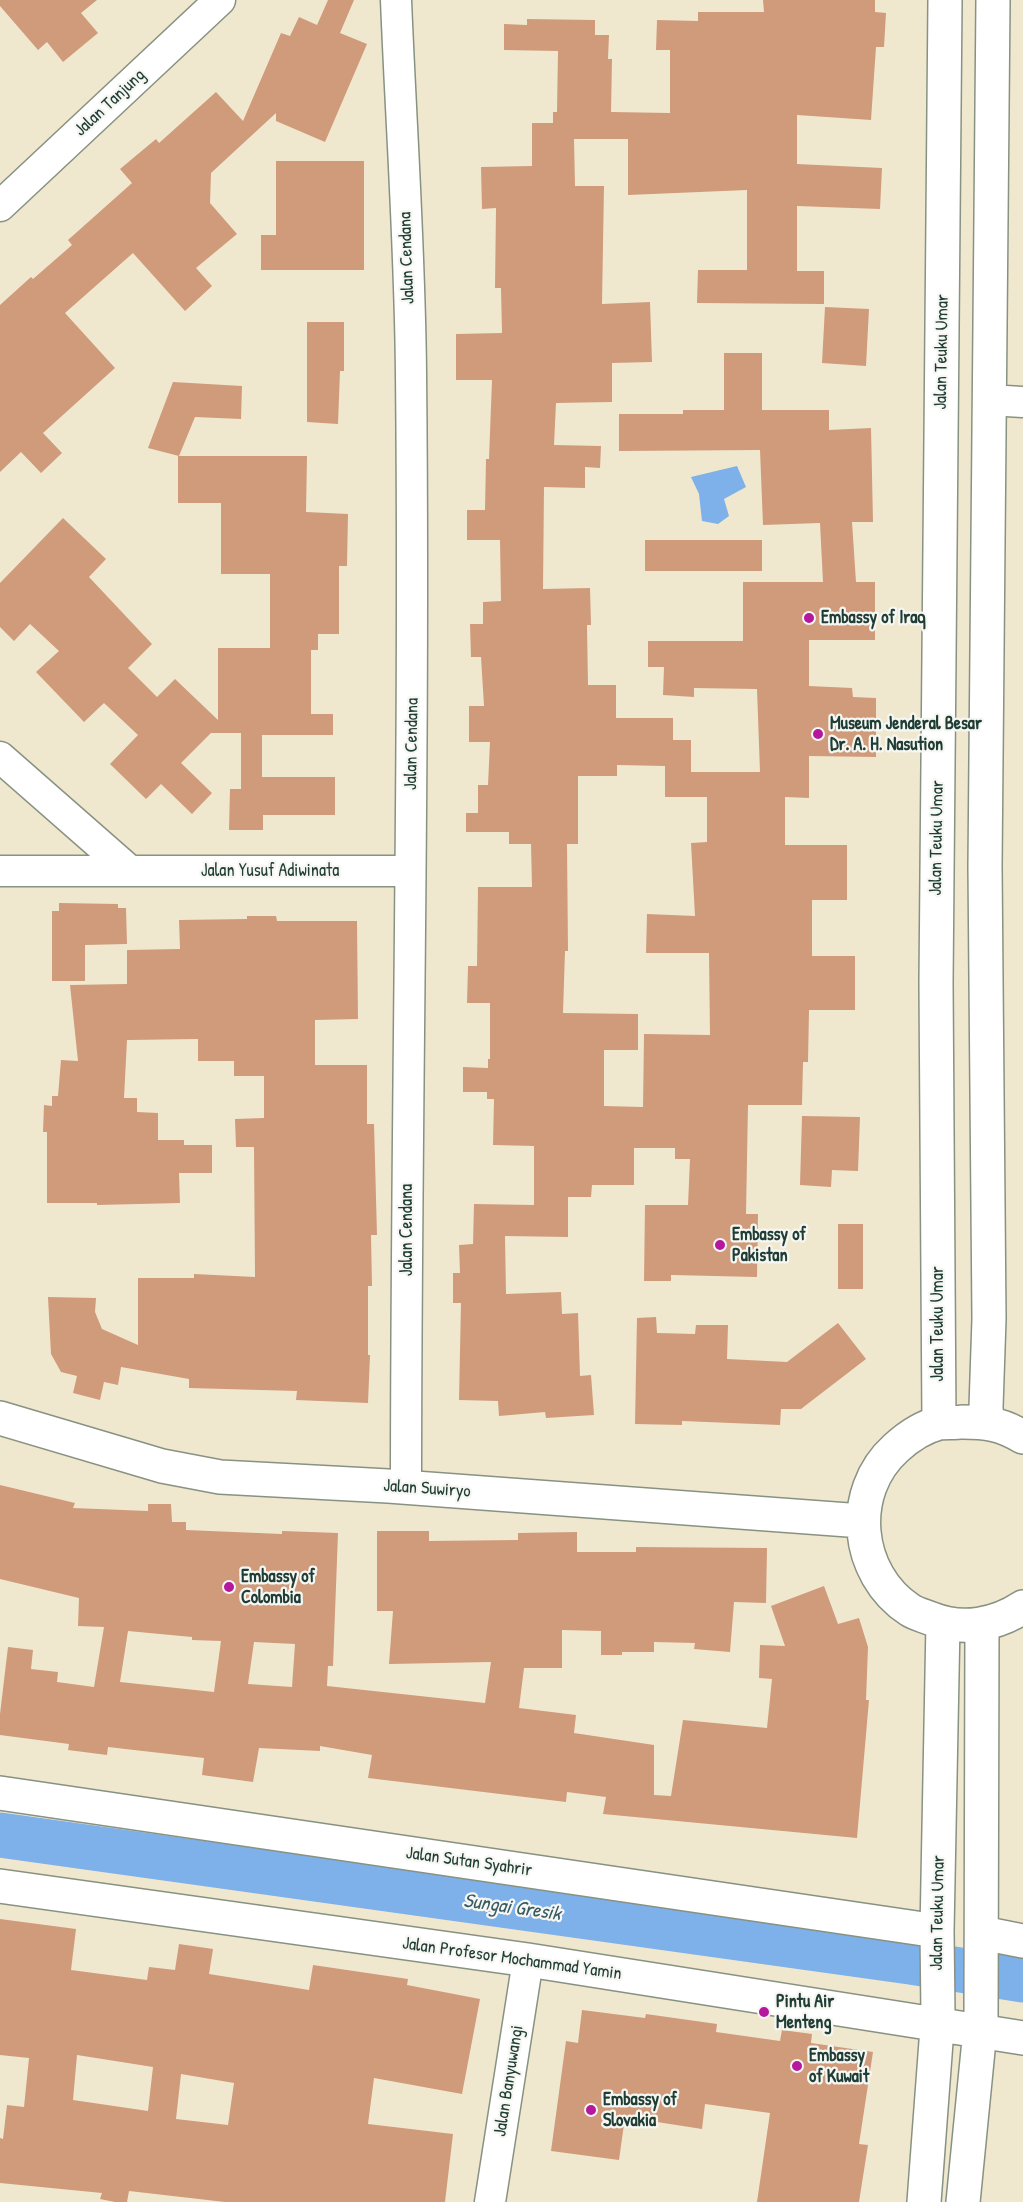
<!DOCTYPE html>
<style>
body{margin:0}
canvas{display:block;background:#f0e7cf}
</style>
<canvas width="1023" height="2202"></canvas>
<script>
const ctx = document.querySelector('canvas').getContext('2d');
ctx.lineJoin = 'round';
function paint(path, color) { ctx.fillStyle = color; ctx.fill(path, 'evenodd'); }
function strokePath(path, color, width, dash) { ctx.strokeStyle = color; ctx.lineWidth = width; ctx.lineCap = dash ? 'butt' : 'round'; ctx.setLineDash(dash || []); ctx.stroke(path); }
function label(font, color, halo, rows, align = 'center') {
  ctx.font = font + ' "Patrick Hand",sans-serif'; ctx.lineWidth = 4.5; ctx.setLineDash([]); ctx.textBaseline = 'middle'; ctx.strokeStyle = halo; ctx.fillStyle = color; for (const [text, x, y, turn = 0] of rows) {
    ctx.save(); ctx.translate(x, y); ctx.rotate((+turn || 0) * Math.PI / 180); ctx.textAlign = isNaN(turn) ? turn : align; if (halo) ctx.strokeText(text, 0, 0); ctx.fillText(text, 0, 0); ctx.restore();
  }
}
const water = new Path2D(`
 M 737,466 L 746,487 L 724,499 L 729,516 L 718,524 L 702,521 L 699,494 L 691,477 Z`);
const river = new Path2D(`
 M 0,1835 L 910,1962 L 1023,1980`);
const building = new Path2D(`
 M 0,0 L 97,0 L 81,13 L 98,33 L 63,62 L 47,42 L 38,50 L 0,6 Z
 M 328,0 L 354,0 L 340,33 L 367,44 L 325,142 L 276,121 L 276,113 L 211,173 L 210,203 L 237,234 L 196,268 L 212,286 L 185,311 L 133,253 L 65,313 L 115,368 L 43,433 L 62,453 L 41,473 L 21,452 L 0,472 L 0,305 L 31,277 L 33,279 L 72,245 L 68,240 L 132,183 L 120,169 L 156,139 L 159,143 L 216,92 L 243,121 L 281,33 L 290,36 L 299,17 L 317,25 Z
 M 763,0 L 875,0 L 875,12 L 886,13 L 884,47 L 876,47 L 871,120 L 797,115 L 797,164 L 882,168 L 880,209 L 797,206 L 797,271 L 824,271 L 824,304 L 697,303 L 698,270 L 747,270 L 747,190 L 628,195 L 628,139 L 574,139 L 575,186 L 604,186 L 602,304 L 650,302 L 652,362 L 612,363 L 612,402 L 556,403 L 554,445 L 601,446 L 600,468 L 585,467 L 585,488 L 544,487 L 543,589 L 590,588 L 591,625 L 587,625 L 588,685 L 616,685 L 616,718 L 673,718 L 673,740 L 691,740 L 691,772 L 760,772 L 757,689 L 694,688 L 694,697 L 663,695 L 664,667 L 648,667 L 648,641 L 743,641 L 743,582 L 823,582 L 820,523 L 763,525 L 760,450 L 619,451 L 619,414 L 683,414 L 683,410 L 724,410 L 724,353 L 762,353 L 762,410 L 829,410 L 829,430 L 871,428 L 873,522 L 852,522 L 856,582 L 875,582 L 875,640 L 809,640 L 809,686 L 852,688 L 853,697 L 876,698 L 876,757 L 809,756 L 809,798 L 785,797 L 785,845 L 847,845 L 847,900 L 812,900 L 812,956 L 855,956 L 855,1010 L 809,1010 L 808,1062 L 803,1062 L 802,1105 L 748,1105 L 746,1214 L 758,1214 L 757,1277 L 671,1275 L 671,1281 L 644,1281 L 645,1205 L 688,1205 L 690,1159 L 675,1159 L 675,1148 L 634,1148 L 634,1185 L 592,1185 L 591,1197 L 568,1197 L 568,1237 L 505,1236 L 506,1294 L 561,1292 L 562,1314 L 578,1313 L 580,1376 L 591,1375 L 594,1415 L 546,1418 L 545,1412 L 499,1416 L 498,1401 L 459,1400 L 461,1303 L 453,1303 L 453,1273 L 460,1273 L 459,1245 L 473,1244 L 474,1204 L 534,1205 L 534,1146 L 493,1145 L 494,1099 L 487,1099 L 487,1092 L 463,1092 L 463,1067 L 488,1068 L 488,1059 L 490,1059 L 490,1003 L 467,1003 L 468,966 L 477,966 L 478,887 L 532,887 L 531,844 L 509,844 L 509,832 L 466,832 L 466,813 L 478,813 L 478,785 L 488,785 L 490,742 L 469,742 L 469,706 L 484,706 L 481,657 L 471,657 L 470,624 L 483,624 L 483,602 L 501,601 L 500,540 L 467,540 L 467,510 L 485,510 L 486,459 L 489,459 L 492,380 L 456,380 L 456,334 L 502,333 L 501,288 L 495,288 L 496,208 L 482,209 L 481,167 L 532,166 L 532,123 L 553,123 L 553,112 L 557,112 L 558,51 L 504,50 L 504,24 L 527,25 L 527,19 L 595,20 L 595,35 L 609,35 L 608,59 L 612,59 L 611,112 L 670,113 L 670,50 L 656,50 L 657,20 L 698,21 L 698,12 L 764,12 ZM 617,765 L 665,766 L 665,797 L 707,797 L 707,842 L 691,843 L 695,916 L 647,914 L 646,953 L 709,953 L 710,1035 L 644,1034 L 643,1107 L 604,1106 L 604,1050 L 638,1050 L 638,1014 L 563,1013 L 565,951 L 568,951 L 567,844 L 578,844 L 578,776 L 617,776 Z
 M 276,161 L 364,161 L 364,270 L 261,270 L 261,235 L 276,235 Z
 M 825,307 L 869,309 L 866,366 L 822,363 Z
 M 307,322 L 344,322 L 344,371 L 340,371 L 338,424 L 307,422 Z
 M 173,382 L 242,386 L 241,419 L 195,417 L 179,456 L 148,448 Z
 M 178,456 L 307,456 L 306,512 L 348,514 L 347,566 L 339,566 L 339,634 L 318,634 L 318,650 L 311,650 L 311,714 L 333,714 L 333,735 L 262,735 L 262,777 L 335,777 L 335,815 L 263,815 L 263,830 L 229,830 L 230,789 L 241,789 L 241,733 L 211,733 L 181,763 L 212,793 L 192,814 L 161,784 L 146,799 L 110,764 L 138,735 L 104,703 L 84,722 L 36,672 L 59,651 L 30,624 L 14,641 L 0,627 L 0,583 L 63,518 L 106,559 L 89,577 L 152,644 L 128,668 L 157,697 L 175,679 L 218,720 L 218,648 L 270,648 L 270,574 L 221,574 L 221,503 L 178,503 Z
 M 645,540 L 762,540 L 762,571 L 645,571 Z
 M 59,903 L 118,904 L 118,908 L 126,908 L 127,944 L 85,945 L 85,981 L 52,981 L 52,911 L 59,911 Z
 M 247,916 L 276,916 L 277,921 L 357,921 L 358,1019 L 315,1020 L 315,1065 L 367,1065 L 367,1124 L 374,1124 L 377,1235 L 371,1235 L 372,1286 L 368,1286 L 368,1355 L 370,1355 L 368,1403 L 296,1400 L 297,1391 L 189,1388 L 189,1379 L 121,1367 L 118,1385 L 104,1382 L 100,1400 L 73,1393 L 77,1376 L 61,1372 L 51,1354 L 48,1297 L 96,1298 L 95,1312 L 102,1329 L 138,1345 L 138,1278 L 194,1278 L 194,1274 L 255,1277 L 254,1147 L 236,1147 L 235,1119 L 264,1118 L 264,1076 L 234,1076 L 234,1061 L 198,1061 L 198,1039 L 127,1040 L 124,1098 L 137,1098 L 137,1112 L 158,1113 L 158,1140 L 184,1140 L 184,1145 L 212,1145 L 212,1173 L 179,1173 L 180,1203 L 97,1205 L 97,1203 L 47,1203 L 47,1132 L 43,1132 L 44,1105 L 52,1106 L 52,1096 L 58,1096 L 61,1060 L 78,1061 L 70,985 L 127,984 L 127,950 L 180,949 L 179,920 L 247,919 Z
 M 802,1116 L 860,1117 L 858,1171 L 832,1170 L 831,1187 L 800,1185 Z
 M 838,1224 L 863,1224 L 863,1289 L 838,1289 Z
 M 656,1317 L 657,1333 L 695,1334 L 696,1325 L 728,1325 L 727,1359 L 787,1362 L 838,1323 L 866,1359 L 801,1409 L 781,1409 L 780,1425 L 682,1421 L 682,1425 L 635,1424 L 637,1318 Z
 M 0,1485 L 75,1503 L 73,1508 L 148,1511 L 148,1504 L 171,1504 L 172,1522 L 186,1522 L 186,1530 L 282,1534 L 282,1531 L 338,1533 L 333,1666 L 328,1666 L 327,1686 L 485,1703 L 491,1662 L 389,1664 L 393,1611 L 377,1611 L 377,1531 L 429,1531 L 429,1541 L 518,1540 L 518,1533 L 577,1532 L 577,1552 L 636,1552 L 636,1547 L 767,1548 L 766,1603 L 734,1602 L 730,1652 L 694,1649 L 695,1643 L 654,1642 L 654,1652 L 622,1652 L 622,1655 L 601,1655 L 601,1631 L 562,1630 L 562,1668 L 524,1668 L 519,1708 L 576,1715 L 574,1733 L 654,1745 L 654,1795 L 671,1796 L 683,1720 L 767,1728 L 772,1679 L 759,1678 L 760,1645 L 785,1646 L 771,1606 L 824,1586 L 838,1624 L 859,1618 L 868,1647 L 866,1700 L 869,1700 L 857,1838 L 603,1814 L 606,1797 L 567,1792 L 566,1802 L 368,1778 L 372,1755 L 320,1746 L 320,1751 L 259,1748 L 253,1782 L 202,1775 L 204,1758 L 108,1747 L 107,1755 L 68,1750 L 69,1744 L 0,1735 L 0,1714 L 8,1647 L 33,1650 L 31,1669 L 58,1672 L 57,1682 L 94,1687 L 104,1627 L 78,1626 L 79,1598 L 0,1579 ZM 128,1631 L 192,1637 L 192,1640 L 221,1641 L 214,1692 L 120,1682 ZM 254,1642 L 295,1644 L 292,1687 L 248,1684 Z
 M 0,1919 L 76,1929 L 71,1970 L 147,1980 L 149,1967 L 175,1970 L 179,1944 L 213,1949 L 209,1974 L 309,1990 L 313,1965 L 408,1979 L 407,1985 L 480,1999 L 462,2094 L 374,2078 L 368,2124 L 453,2134 L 445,2202 L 225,2202 L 129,2191 L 127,2202 L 115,2202 L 100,2199 L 102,2193 L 0,2183 L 0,2138 L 3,2139 L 7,2105 L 24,2107 L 29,2058 L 0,2055 ZM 77,2055 L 153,2067 L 148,2111 L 73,2100 ZM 181,2074 L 234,2083 L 228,2125 L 176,2119 Z
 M 582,2010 L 645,2018 L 646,2014 L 717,2024 L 716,2032 L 780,2041 L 782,2030 L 812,2034 L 811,2043 L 873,2052 L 859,2144 L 868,2145 L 859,2202 L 757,2202 L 770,2113 L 705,2104 L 702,2129 L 625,2117 L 619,2160 L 551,2151 L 566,2041 L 578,2043 Z`);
const minor = new Path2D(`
 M 396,0 C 401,124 410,249 411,374 C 415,745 406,1116 406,1487
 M 0,206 L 220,0
 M 989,400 L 1023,402
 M 0,757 L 130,871 L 410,871
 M 0,871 L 130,871
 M 490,2202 L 528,1960`);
const tertiary = new Path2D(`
 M 0,1418 L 162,1466 L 220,1477 L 388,1486 L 862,1521
 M 987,1422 L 986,1407 L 989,1319 L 985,866 L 993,0
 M 939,1423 L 936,982 L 945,0
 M 1023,1437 C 1001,1424 987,1422 962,1422 C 955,1423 946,1422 939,1423 C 923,1427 908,1437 896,1448 C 847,1492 855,1574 910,1610 C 916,1614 925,1616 932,1619 C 962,1631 996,1625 1023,1607
 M 0,1793 L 937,1931
 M 0,1886 L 528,1960 L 1023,2038
 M 982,1933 L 1023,1941
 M 924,2202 L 938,2015 L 937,1931 L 943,1623
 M 963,2202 L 981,2020 L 982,1624`);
const markers = [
 [809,618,6,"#b5179e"],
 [818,734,6,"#b5179e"],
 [720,1245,6,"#b5179e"],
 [229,1587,6,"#b5179e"],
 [764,2012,6,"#b5179e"],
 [797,2066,6,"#b5179e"],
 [591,2110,6,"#b5179e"]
];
const streetNames = [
 ["Jalan Tanjung",110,103,-43],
 ["Jalan Cendana",407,258,-92],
 ["Jalan Teuku Umar",942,352,-89],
 ["Jalan Cendana",412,744,-89],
 ["Jalan Teuku Umar",937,838,-89],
 ["Jalan Yusuf Adiwinata",270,871],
 ["Jalan Cendana",407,1230,-90],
 ["Jalan Teuku Umar",938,1324,-90],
 ["Jalan Suwiryo",427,1489,4],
 ["Jalan Sutan Syahrir",469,1862,8],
 ["Jalan Teuku Umar",938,1913,-89],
 ["Jalan Profesor Mochammad Yamin",512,1959,8],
 ["Jalan Banyuwangi",509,2081,-81]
];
const poiNames = [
 ["Embassy of Iraq",821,618],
 ["Museum Jenderal Besar",830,724],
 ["Dr. A. H. Nasution",830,745],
 ["Embassy of",732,1235],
 ["Pakistan",732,1256],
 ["Embassy of",241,1577],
 ["Colombia",241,1598],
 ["Pintu Air",776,2002],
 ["Menteng",776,2023],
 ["Embassy",809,2056],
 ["of Kuwait",809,2077],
 ["Embassy of",603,2100],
 ["Slovakia",603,2121]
];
const waterNames = [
 ["Sungai Gresik",512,1908,8]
];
paint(water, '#7eb0ea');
strokePath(river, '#7eb0ea', 45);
paint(building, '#d09b7b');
strokePath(minor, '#889282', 33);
strokePath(tertiary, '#889282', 36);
strokePath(minor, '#fff', 30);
strokePath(tertiary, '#fff', 33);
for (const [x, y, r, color] of markers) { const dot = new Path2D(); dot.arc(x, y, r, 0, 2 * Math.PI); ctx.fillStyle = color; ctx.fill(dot); strokePath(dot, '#f6f6f2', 2); }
label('18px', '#1f3d34', '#f6f6f2', streetNames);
label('bold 18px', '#1f3d34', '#f6f6f2', poiNames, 'left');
label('italic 20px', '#375a62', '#f6f6f2', waterNames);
</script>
